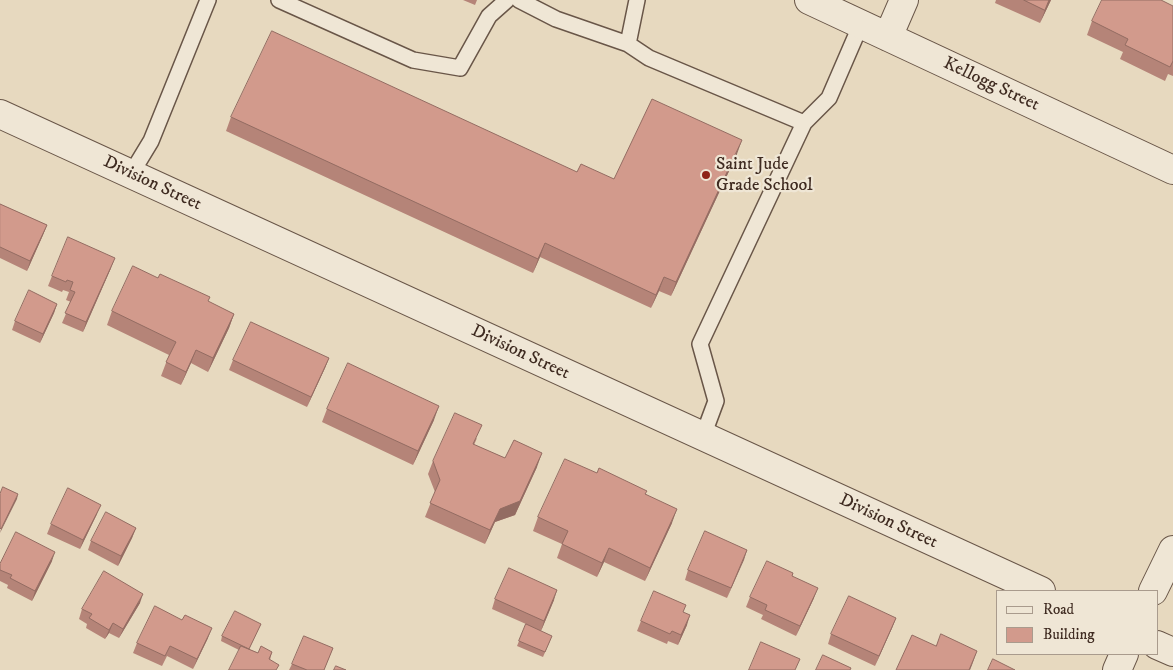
<!DOCTYPE html>
<style>
body{margin:0}
#map{position:relative;width:1173px;height:670px;overflow:hidden;background:#e7d9bf;font-family:"IM FELL DW Pica",serif}
canvas{display:block}
.legend{position:absolute;left:996px;top:590px;width:162px;height:65px;box-sizing:border-box;background:#efe6d5;border:1px solid #a99b8d;margin:0;padding:6px 9px;list-style:none;font-size:15px;color:#3f2b21}
.legend li{display:flex;align-items:center;gap:10px;height:25px}
.legend b{width:25px;border:1px solid #a99b8d}
</style>
<div id="map">
<canvas width="1173" height="670"></canvas>
<ul class="legend">
<li><b style="height:6px;background:#efe6d5"></b>Road</li>
<li><b style="height:14px;background:#d29a8c"></b>Building</li>
</ul>
</div>
<script>
const ctx = document.querySelector('canvas').getContext('2d');
ctx.lineJoin = 'round';
function strokePath(path, color, width, dash) { ctx.strokeStyle = color; ctx.lineWidth = width; ctx.lineCap = dash ? 'butt' : 'round'; ctx.setLineDash(dash || []); ctx.stroke(path); }
function paint(path, color) { ctx.fillStyle = color; ctx.fill(path, 'evenodd'); }
function label(font, color, halo, rows, align = 'center') {
  ctx.font = font + ' "IM FELL DW Pica",serif'; ctx.lineWidth = 4.5; ctx.setLineDash([]); ctx.textBaseline = 'middle'; ctx.strokeStyle = halo; ctx.fillStyle = color; for (const [text, x, y, turn = 0] of rows) {
    ctx.save(); ctx.translate(x, y); ctx.rotate((+turn || 0) * Math.PI / 180); ctx.textAlign = isNaN(turn) ? turn : align; if (halo) ctx.strokeText(text, 0, 0); ctx.fillText(text, 0, 0); ctx.restore();
  }
}
const lane = new Path2D(`
 M 279,0 L 413,60 L 460,68 L 489,16 L 507,0
 M 519,0 L 556,19 L 628,44
 M 637,0 L 628,44 L 649,58 L 804,123
 M 131,174 L 151,141 L 208,0
 M 703,436 L 716,401 L 700,344 L 804,123 L 829,98 L 861,24`);
const street = new Path2D(`
 M 809,0 L 1173,170
 M 888,37 L 904,0
 M 0,114 L 1041,591
 M 1153,591 L 1173,550
 M 1157,645 L 1173,652
 M 1117,670 L 1124,654`);
const wall = new Path2D(`
 M 463,0 L 477,0 L 475,5 Z
 M 996,0 L 1051,0 L 1040,23 L 995,3 Z
 M 1173,6 L 1173,76 L 1168,74 L 1165,81 L 1120,59 L 1123,52 L 1087,35 L 1092,21 Z
 M 231,117 L 577,172 L 614,179 L 737,154 L 671,296 L 659,291 L 651,308 L 540,257 L 533,273 L 226,131 Z
 M 0,204 L 47,225 L 43,235 L 27,271 L 0,258 Z
 M 111,268 L 83,332 L 62,323 L 71,302 L 66,300 L 69,292 L 63,290 L 62,292 L 48,286 L 52,276 Z
 M 208,302 L 234,314 L 229,328 L 208,372 L 191,363 L 181,385 L 161,376 L 169,355 L 107,325 L 112,311 Z
 M 57,304 L 54,313 L 40,343 L 12,330 L 15,321 Z
 M 329,358 L 325,368 L 307,407 L 229,370 L 233,360 Z
 M 327,409 L 434,420 L 413,465 L 322,422 Z
 M 477,438 L 474,445 L 505,458 L 537,467 L 515,515 L 495,522 L 485,544 L 425,517 L 435,492 L 428,474 L 433,461 Z
 M 597,473 L 646,494 L 672,523 L 645,581 L 604,562 L 597,577 L 557,558 L 562,544 L 533,531 L 538,517 Z
 M 97,514 L 80,549 L 47,534 L 51,524 Z
 M 136,528 L 132,538 L 118,566 L 88,550 L 91,541 Z
 M 747,550 L 727,598 L 685,580 L 688,570 Z
 M 52,561 L 32,601 L 7,588 L 8,585 L 0,581 L 0,564 Z
 M 793,573 L 792,576 L 814,598 L 796,636 L 761,619 L 763,615 L 746,607 L 750,597 Z
 M 495,599 L 554,600 L 541,631 L 550,641 L 543,657 L 517,646 L 526,624 L 492,609 Z
 M 140,603 L 119,638 L 109,633 L 105,639 L 86,628 L 87,624 L 79,619 L 82,609 Z
 M 683,612 L 687,625 L 678,645 L 668,641 L 667,644 L 637,631 L 641,621 Z
 M 896,618 L 892,628 L 875,666 L 828,644 L 831,634 Z
 M 261,624 L 249,649 L 258,653 L 272,652 L 270,660 L 239,650 L 221,641 L 222,636 Z
 M 208,638 L 193,669 L 167,656 L 162,666 L 133,653 L 137,643 Z
 M 333,648 L 324,670 L 289,670 L 292,664 Z`);
const shadedWall = new Path2D(`
 M 1049,0 L 1051,0 L 1040,23 L 1045,10 Z
 M 742,140 L 737,154 L 671,296 L 676,282 Z
 M 47,225 L 43,235 L 27,271 L 30,261 Z
 M 545,243 L 540,257 L 533,273 L 538,259 Z
 M 115,258 L 111,268 L 83,332 L 86,322 Z
 M 664,277 L 659,291 L 651,308 L 656,295 Z
 M 57,304 L 54,313 L 40,343 L 43,334 Z
 M 234,314 L 229,328 L 208,372 L 213,358 Z
 M 196,350 L 191,363 L 181,385 L 186,372 Z
 M 329,358 L 325,368 L 307,407 L 311,397 Z
 M 439,406 L 434,420 L 413,465 L 418,451 Z
 M 542,453 L 537,467 L 515,515 L 495,522 L 485,544 L 490,530 L 500,509 Z
 M 18,494 L 17,499 L 0,533 L 1,529 Z
 M 101,505 L 97,514 L 80,549 L 83,540 Z
 M 677,509 L 672,523 L 645,581 L 650,568 Z
 M 136,528 L 132,538 L 118,566 L 121,556 Z
 M 609,548 L 604,562 L 597,577 L 602,563 Z
 M 747,550 L 744,560 L 727,598 L 731,588 Z
 M 55,552 L 52,561 L 32,601 L 35,591 Z
 M 818,588 L 814,598 L 796,636 L 800,626 Z
 M 557,590 L 554,600 L 541,631 L 544,621 Z
 M 143,594 L 140,603 L 119,638 L 123,629 Z
 M 690,615 L 687,625 L 678,645 L 681,635 Z
 M 896,618 L 892,628 L 875,666 L 879,656 Z
 M 113,623 L 109,633 L 105,639 L 109,630 Z
 M 212,628 L 208,638 L 193,669 L 197,659 Z
 M 977,651 L 972,665 L 970,670 L 969,670 Z`);
const building = new Path2D(`
 M 1024,0 L 1049,0 L 1045,10 Z
 M 1102,0 L 1161,0 L 1173,6 L 1173,61 L 1170,67 L 1125,45 L 1128,39 L 1092,21 Z
 M 272,31 L 577,172 L 581,164 L 614,179 L 652,99 L 742,140 L 676,282 L 664,277 L 656,295 L 545,243 L 538,259 L 231,117 Z
 M 0,204 L 47,225 L 30,261 L 0,247 Z
 M 68,237 L 115,258 L 86,322 L 65,313 L 75,292 L 70,290 L 73,282 L 67,280 L 66,282 L 52,276 Z
 M 133,266 L 158,278 L 160,274 L 210,297 L 208,301 L 234,314 L 213,358 L 196,350 L 186,372 L 166,362 L 176,342 L 112,311 Z
 M 29,290 L 57,304 L 43,334 L 15,321 Z
 M 251,322 L 329,358 L 311,397 L 233,360 Z
 M 348,363 L 439,406 L 418,451 L 327,409 Z
 M 455,413 L 482,425 L 473,444 L 505,458 L 514,440 L 542,453 L 520,501 L 500,509 L 490,530 L 430,503 L 440,480 L 433,461 Z
 M 565,459 L 597,473 L 599,468 L 647,491 L 645,494 L 677,509 L 650,568 L 609,548 L 602,563 L 562,544 L 568,531 L 538,517 Z
 M 3,487 L 18,494 L 1,529 L 0,528 L 0,494 Z
 M 68,488 L 101,505 L 83,540 L 51,524 Z
 M 106,512 L 136,528 L 121,556 L 91,541 Z
 M 705,531 L 747,550 L 731,588 L 688,570 Z
 M 16,532 L 55,552 L 35,591 L 10,578 L 12,575 L 0,570 L 0,564 Z
 M 767,561 L 793,573 L 792,576 L 818,588 L 800,626 L 765,610 L 767,605 L 750,597 Z
 M 509,568 L 557,590 L 544,621 L 495,599 Z
 M 104,571 L 143,594 L 123,629 L 113,623 L 109,630 L 89,618 L 92,614 L 82,609 Z
 M 654,591 L 686,605 L 683,612 L 690,615 L 681,635 L 672,631 L 670,634 L 641,621 Z
 M 849,596 L 896,618 L 879,656 L 831,634 Z
 M 155,606 L 182,620 L 185,615 L 212,628 L 197,659 L 170,646 L 165,656 L 137,643 Z
 M 235,611 L 261,624 L 249,649 L 222,636 Z
 M 526,624 L 552,636 L 545,652 L 519,641 Z
 M 941,634 L 977,651 L 969,670 L 896,670 L 912,635 L 936,646 Z
 M 304,636 L 333,648 L 324,670 L 307,670 L 292,664 Z
 M 761,642 L 800,659 L 795,670 L 749,670 Z
 M 241,646 L 258,653 L 261,646 L 272,652 L 269,659 L 279,665 L 276,670 L 229,670 Z
 M 823,655 L 851,668 L 850,670 L 816,670 Z
 M 993,659 L 1015,670 L 988,670 Z
 M 336,666 L 346,670 L 334,670 Z`);
const markers = [
 [706,175,5,"#8f2418"]
];
const streetNames = [
 ["Kellogg Street",991,85,25],
 ["Division Street",152,184,25],
 ["Division Street",520,353,25],
 ["Division Street",888,522,25]
];
const poiNames = [
 ["Saint Jude",716,165],
 ["Grade School",716,186]
];
strokePath(lane, '#695648', 18);
strokePath(street, '#695648', 30);
strokePath(lane, '#efe6d5', 15);
strokePath(street, '#efe6d5', 28);
paint(wall, '#b58478');
paint(shadedWall, '#936c62');
paint(building, '#d29a8c');
strokePath(building, '#936c62', 1);
for (const [x, y, r, color] of markers) { const dot = new Path2D(); dot.arc(x, y, r, 0, 2 * Math.PI); ctx.fillStyle = color; ctx.fill(dot); strokePath(dot, '#efe6d5', 2); }
label('18px', '#3f2b21', '#efe6d5', streetNames);
label('18px', '#3f2b21', '#efe6d5', poiNames, 'left');
</script>
